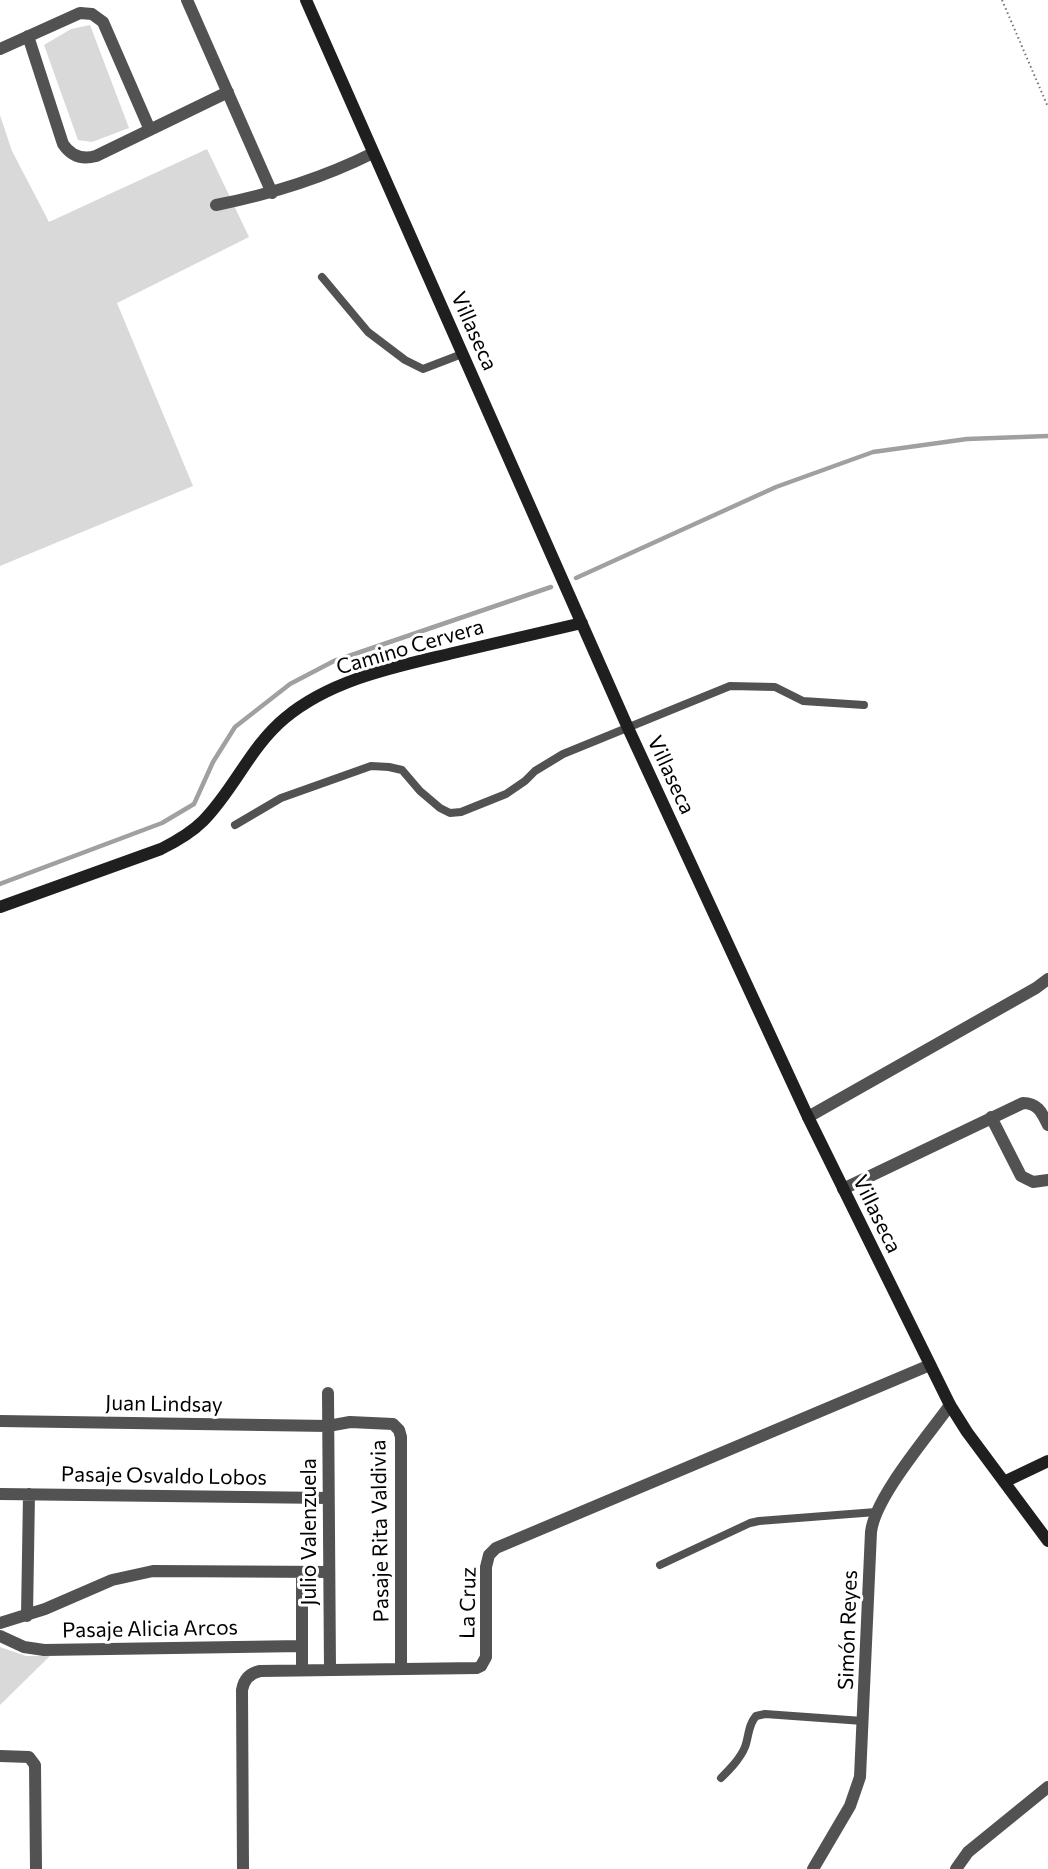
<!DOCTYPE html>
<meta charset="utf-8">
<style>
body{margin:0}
canvas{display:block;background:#fff}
</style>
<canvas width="1048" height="1869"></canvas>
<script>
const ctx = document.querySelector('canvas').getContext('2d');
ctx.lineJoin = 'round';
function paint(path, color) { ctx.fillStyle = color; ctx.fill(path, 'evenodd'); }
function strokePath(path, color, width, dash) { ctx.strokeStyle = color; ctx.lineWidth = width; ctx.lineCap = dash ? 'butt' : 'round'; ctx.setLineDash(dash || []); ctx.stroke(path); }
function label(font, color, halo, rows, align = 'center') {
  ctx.font = font + ' Commissioner,sans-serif'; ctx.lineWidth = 6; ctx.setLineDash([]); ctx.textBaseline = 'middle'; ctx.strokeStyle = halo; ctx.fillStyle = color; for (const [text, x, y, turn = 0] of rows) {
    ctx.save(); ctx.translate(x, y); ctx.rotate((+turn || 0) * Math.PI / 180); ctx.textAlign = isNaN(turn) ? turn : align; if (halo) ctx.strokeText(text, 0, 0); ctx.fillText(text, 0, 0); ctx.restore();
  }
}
const green = new Path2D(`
 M 90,25 L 129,128 L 92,142 L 78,140 L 44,45 L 71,29 Z
 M 0,115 L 12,151 L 49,222 L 207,149 L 249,237 L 117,303 L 193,486 L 0,566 Z
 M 0,1647 L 26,1656 L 50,1656 L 0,1705 Z`);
const stream = new Path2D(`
 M 576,578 L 776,487 L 873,452 L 967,439 L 1048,436
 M 0,884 L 162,823 L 194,804 L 213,762 L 235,727 L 290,684 L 334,661 L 551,587`);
const path = new Path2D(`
 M 1002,0 L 1048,107`);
const lane = new Path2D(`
 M 322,277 L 368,332 L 405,360 L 423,369 L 462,354
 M 235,825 L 281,798 L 371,766 L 389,767 L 402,770 L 420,791 L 440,808 L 450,813 L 461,812 L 506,794 L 525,781 L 535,771 L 563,754 L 730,686 L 775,687 L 803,701 L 864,705
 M 660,1565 L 750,1523 L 759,1521 L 876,1512
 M 721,1778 C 730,1769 740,1759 745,1747 C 749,1736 748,1725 756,1716 L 765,1714 L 863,1721`);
const street = new Path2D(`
 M 187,0 L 272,193
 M 28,36 L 63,144 C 71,156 82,160 96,156 L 228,92
 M 0,49 L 80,13 L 92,14 L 103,22 L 150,130
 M 216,205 C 272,194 323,178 373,153
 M 808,1117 L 1036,988 L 1048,979
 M 991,1117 L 1021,1176 L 1033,1182 L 1048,1180
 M 843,1189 L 1023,1103 C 1038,1103 1042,1113 1048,1125
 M 328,1393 L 330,1670
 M 0,1421 L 328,1426 L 350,1422 L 393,1424 L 399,1430 L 401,1437 L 401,1669
 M 0,1494 L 328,1498
 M 302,1572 L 302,1670
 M 27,1616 L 29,1494
 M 0,1623 L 45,1609 L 112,1580 L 153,1571 L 329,1572
 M 0,1636 L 24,1647 L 44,1650 L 302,1646
 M 0,1756 L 29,1757 L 35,1765 L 36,1869
 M 243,1869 L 242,1690 C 244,1679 250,1673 260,1671 L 477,1668 L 481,1666 L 486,1657 L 486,1567 L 489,1555 L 496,1548 L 930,1365
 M 813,1869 L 850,1806 L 860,1777 L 871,1532 C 875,1497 928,1436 950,1405
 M 956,1869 L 968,1852 L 1048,1787`);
const secondary = new Path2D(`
 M 306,0 L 628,728 L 808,1117 L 950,1405 L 967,1432 L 1048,1541
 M 0,907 L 161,849 C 177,841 191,833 203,821 C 234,790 250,747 285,718 C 332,679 395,667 453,653 C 496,643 539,633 582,623
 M 1004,1482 L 1048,1461`);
const streetNames = [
 ["Villaseca",474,331,66],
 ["Camino Cervera",410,647,-16],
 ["Villaseca",671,775,65],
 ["Villaseca",877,1214,64],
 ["Juan Lindsay",164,1404,1],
 ["Pasaje Osvaldo Lobos",164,1476,1],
 ["Pasaje Rita Valdivia",380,1531,-91],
 ["Julio Valenzuela",309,1532,-90],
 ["La Cruz",468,1603,-89],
 ["Pasaje Alicia Arcos",150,1629,-1],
 ["Simón Reyes",848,1630,-88]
];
paint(green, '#d9d9d9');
strokePath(stream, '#a0a0a0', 4.5);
strokePath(path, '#747474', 2, [1.5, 3]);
strokePath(lane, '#525252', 8);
strokePath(street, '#525252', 12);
strokePath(secondary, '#1f1f1f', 12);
label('21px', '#000', '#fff', streetNames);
</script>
